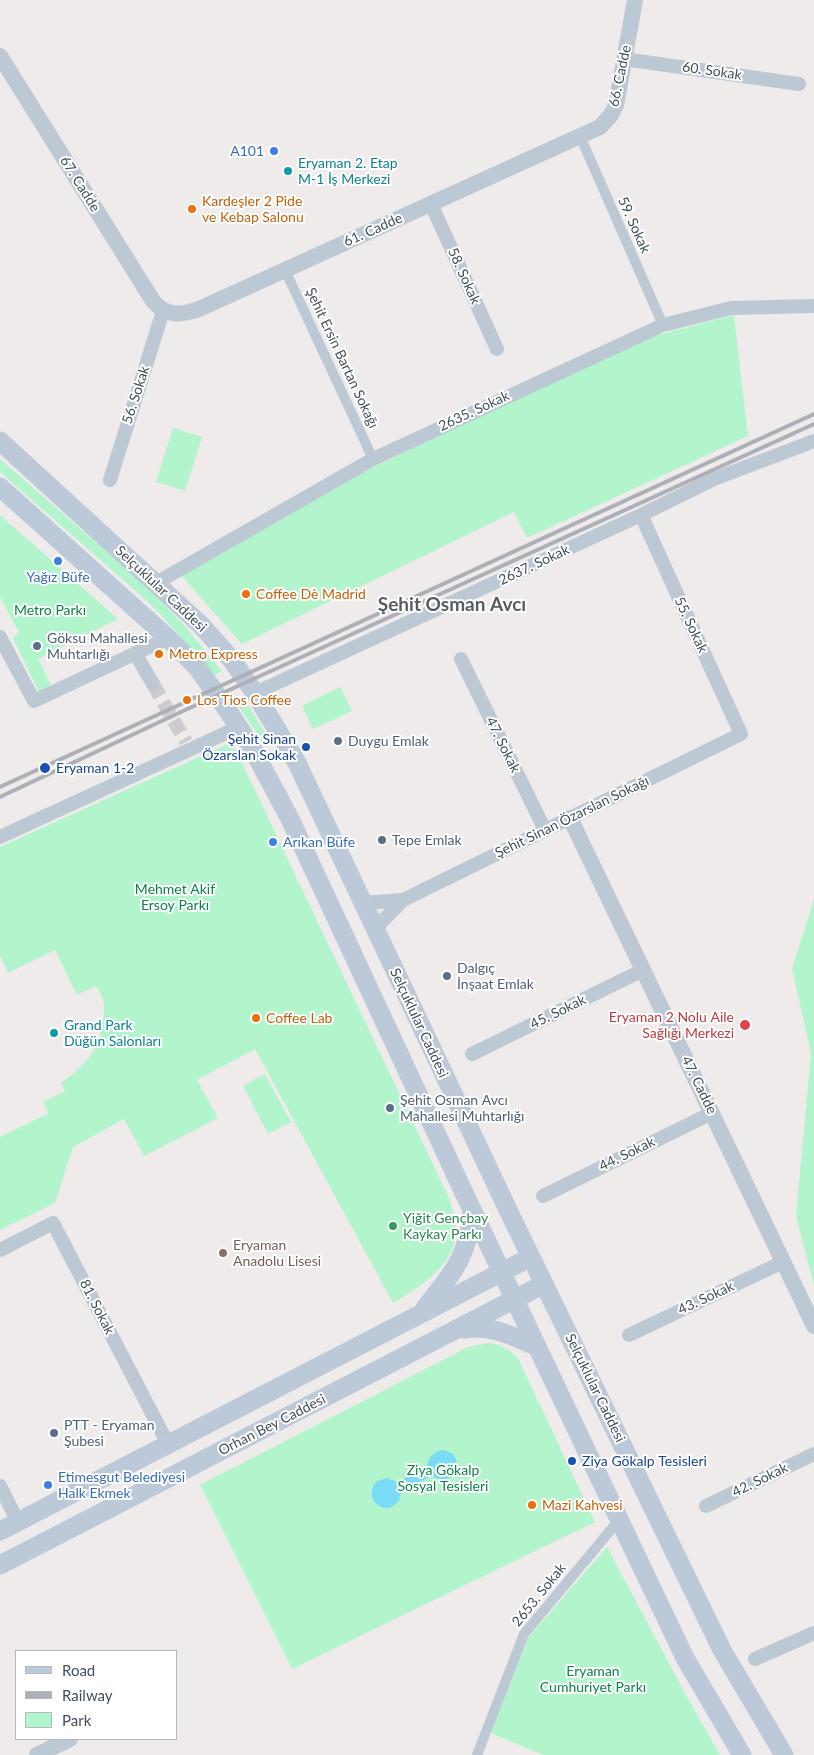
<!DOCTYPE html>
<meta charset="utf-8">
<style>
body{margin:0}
#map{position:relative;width:814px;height:1755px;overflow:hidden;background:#efebeb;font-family:Lato,sans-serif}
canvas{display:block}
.legend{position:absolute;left:15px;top:1650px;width:162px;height:90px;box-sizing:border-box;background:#fff;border:1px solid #b3b9bd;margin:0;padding:6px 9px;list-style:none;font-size:15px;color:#424f5b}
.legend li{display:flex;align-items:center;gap:10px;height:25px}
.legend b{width:25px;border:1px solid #b3b9bd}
</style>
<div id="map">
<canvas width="814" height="1755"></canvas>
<ul class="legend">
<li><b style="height:6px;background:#bbc9d8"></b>Road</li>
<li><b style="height:6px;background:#adb1b7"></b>Railway</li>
<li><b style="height:14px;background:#b2f4cc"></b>Park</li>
</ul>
</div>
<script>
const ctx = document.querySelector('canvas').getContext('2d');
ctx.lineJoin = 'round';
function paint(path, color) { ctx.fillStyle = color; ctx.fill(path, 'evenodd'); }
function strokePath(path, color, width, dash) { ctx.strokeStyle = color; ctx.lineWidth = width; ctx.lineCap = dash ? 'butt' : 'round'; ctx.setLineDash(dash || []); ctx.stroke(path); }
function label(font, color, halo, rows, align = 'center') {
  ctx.font = font + ' Lato,sans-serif'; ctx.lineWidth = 4; ctx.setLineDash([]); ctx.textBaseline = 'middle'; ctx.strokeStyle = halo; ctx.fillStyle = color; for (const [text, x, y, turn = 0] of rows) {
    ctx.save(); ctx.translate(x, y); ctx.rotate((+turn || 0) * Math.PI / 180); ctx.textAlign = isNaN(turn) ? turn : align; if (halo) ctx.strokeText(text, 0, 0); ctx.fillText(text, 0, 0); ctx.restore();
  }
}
const green = new Path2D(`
 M 734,315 L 748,436 L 527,538 L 514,512 L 242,644 L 181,575 L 369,469 L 647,338 Z
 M 173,428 L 202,437 L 185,491 L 156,482 Z
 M 0,459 L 146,586 L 183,624 L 222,671 L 215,675 L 162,616 L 138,593 L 0,472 Z
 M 0,515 L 118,619 L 38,659 L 50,683 L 50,687 L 41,692 L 38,690 L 13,638 L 19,632 L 0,597 Z
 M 340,687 L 352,711 L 313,729 L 302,706 Z
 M 244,699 L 248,705 L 272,744 L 266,747 L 237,704 Z
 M 232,742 L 450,1200 C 451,1206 454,1213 455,1219 C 463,1261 423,1285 393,1303 L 255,1049 L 197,1080 L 218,1118 L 144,1156 L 124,1119 L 73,1147 L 55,1203 L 0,1230 L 0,1137 L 49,1113 L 43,1102 L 65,1091 L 61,1083 C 84,1066 98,1053 102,1024 C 104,1017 105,1008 103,1000 C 102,995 98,990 96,986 L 77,995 L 55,950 L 8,973 L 0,955 L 0,847 Z
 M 814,899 L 814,1286 L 796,1216 L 811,1053 L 792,969 Z
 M 265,1074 L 291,1122 L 268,1134 L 243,1086 Z
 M 489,1343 C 501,1344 510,1350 518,1358 L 595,1522 L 292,1669 L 200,1485 L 468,1347 Z
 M 607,1547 L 686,1695 L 720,1755 L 543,1755 L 491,1733 L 528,1638 Z`);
const water = new Path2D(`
 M 444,1450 L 453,1454 C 465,1471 449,1487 432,1476 L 401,1491 L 399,1501 L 390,1508 C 373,1509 366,1493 377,1481 L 387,1478 L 397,1482 L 427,1467 C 428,1457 434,1451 444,1450 Z`);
const minorTunnel = new Path2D(`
 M 153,684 L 186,742`);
const pedestrian = new Path2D(`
 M 580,136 L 663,325
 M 285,270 L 373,459
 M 477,1755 L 524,1634 L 619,1520`);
const minor = new Path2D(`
 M 624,59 L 799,84
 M 431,204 L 497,349
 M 110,480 L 163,311
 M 156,583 L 373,459 L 663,325 L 731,308 L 814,306
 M 0,637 L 34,701 L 168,638
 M 135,653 L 153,684
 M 461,659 L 545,830
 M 255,693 L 641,515 L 714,479 L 814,441
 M 0,837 L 239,727
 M 403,900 L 741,734 L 641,515
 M 362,903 L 403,900 L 375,929
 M 472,1054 L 643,970
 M 543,1196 L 712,1113
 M 0,1250 L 53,1223 L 168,1444
 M 629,1335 L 783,1262
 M 0,1486 L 18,1522
 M 706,1506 L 814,1454
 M 755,1659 L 814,1633`);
const tertiary = new Path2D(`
 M 0,56 L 153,301 C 166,317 182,315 199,309 L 600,127 L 611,115 L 616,105 L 635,0
 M 570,818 L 814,1326
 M 37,1755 L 70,1739`);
const secondary = new Path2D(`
 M 0,441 L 202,626 L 231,659 L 255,693 L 297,763 L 509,1212 L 722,1650 L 784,1755
 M 0,487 L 168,638 L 197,667 L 228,711 L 251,746 L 289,817 L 465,1195 L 685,1658 L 742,1755
 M 425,1308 C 452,1274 469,1256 472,1210
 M 463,1329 C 492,1325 510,1335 536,1346
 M 0,1531 L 531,1257
 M 0,1565 L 544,1284`);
const rail = new Path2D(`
 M 0,787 L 814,414
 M 0,797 L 183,711 L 814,424`);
const markers = [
 [274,151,5,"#3f7fe0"],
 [288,171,5,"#0f9aa8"],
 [192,209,5,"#e8710a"],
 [58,561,5,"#3f7fe0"],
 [246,594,5,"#e8710a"],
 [37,646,5,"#5c6f8a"],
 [159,654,5,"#e8710a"],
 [187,700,5,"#e8710a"],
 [338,741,5,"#5c6f8a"],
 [306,747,5,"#1a4fb4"],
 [45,768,6,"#1a4fb4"],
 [382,840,5,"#5c6f8a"],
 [273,842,5,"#3f7fe0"],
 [447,976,5,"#5c6f8a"],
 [256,1018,5,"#e8710a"],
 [745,1025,6,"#e0444e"],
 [54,1033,5,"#0f9aa8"],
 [390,1108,5,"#5c6f8a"],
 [393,1226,5,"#2e9e5b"],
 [223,1253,5,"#8d6e63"],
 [54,1433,5,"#5c6f8a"],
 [572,1461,5,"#1a4fb4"],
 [48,1485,5,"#3f7fe0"],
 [532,1505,5,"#e8710a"]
];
const streetNames = [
 ["60. Sokak",712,71,8],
 ["66. Cadde",620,76,-78],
 ["67. Cadde",80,184,58],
 ["59. Sokak",634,225,66],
 ["61. Cadde",373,230,-24],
 ["58. Sokak",464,276,66],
 ["Şehit Ersin Bartan Sokağı",342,358,65],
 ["56. Sokak",136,395,-72],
 ["2635. Sokak",474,411,-25],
 ["2637. Sokak",534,565,-25],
 ["Selçuklular Caddesi",161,589,43],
 ["55. Sokak",691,625,65],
 ["47. Sokak",503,745,64],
 ["Şehit Sinan Özarslan Sokağı",572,817,-26],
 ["45. Sokak",558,1012,-26],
 ["Selçuklular Caddesi",419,1023,65],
 ["47. Cadde",699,1085,64],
 ["44. Sokak",627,1154,-26],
 ["43. Sokak",706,1298,-25],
 ["81. Sokak",97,1307,63],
 ["Selçuklular Caddesi",595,1388,64],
 ["Orhan Bey Caddesi",272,1425,-27],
 ["42. Sokak",760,1480,-26],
 ["2653. Sokak",539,1595,-51]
];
const shopNames = [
 ["A101",264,151,"right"],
 ["Yağız Büfe",58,577,"center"],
 ["Arıkan Büfe",283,842],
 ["Etimesgut Belediyesi",58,1477],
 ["Halk Ekmek",58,1493]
];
const cultureNames = [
 ["Eryaman 2. Etap",298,163],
 ["M-1 İş Merkezi",298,179],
 ["Grand Park",64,1025],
 ["Düğün Salonları",64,1041]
];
const foodNames = [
 ["Kardeşler 2 Pide",202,201],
 ["ve Kebap Salonu",202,217],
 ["Coffee Dè Madrid",256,594],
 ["Metro Express",169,654],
 ["Los Tios Coffee",197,700],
 ["Coffee Lab",266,1018],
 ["Mazi Kahvesi",542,1505]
];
const parkNames = [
 ["Metro Parkı",50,610],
 ["Mehmet Akif",175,889],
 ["Ersoy Parkı",175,905],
 ["Ziya Gökalp",443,1470],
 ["Sosyal Tesisleri",443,1486],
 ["Eryaman",593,1671],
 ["Cumhuriyet Parkı",593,1687]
];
const serviceNames = [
 ["Göksu Mahallesi",47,638],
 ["Muhtarlığı",47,654],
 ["Duygu Emlak",348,741],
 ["Tepe Emlak",392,840],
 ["Dalgıç",457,968],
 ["İnşaat Emlak",457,984],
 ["Şehit Osman Avcı",400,1100],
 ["Mahallesi Muhtarlığı",400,1116],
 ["PTT - Eryaman",64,1425],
 ["Şubesi",64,1441]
];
const transitNames = [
 ["Şehit Sinan",296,739,"right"],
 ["Özarslan Sokak",296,755,"right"],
 ["Eryaman 1-2",56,768],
 ["Ziya Gökalp Tesisleri",582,1461]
];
const healthNames = [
 ["Eryaman 2 Nolu Aile",734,1017],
 ["Sağlığı Merkezi",734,1033]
];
const leisureNames = [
 ["Yiğit Gençbay",403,1218],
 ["Kaykay Parkı",403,1234]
];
const educationNames = [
 ["Eryaman",233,1245],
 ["Anadolu Lisesi",233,1261]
];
const districtNames = [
 ["Şehit Osman Avcı",452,605]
];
paint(green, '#b2f4cc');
paint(water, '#7adbf6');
strokePath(minorTunnel, '#ccccce', 14, [14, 7]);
strokePath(pedestrian, '#bcc8d3', 10);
strokePath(minor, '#bcc8d3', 14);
strokePath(tertiary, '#bcc8d3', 16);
strokePath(secondary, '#bbc9d8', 19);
strokePath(rail, '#adb1b7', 4);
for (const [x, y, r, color] of markers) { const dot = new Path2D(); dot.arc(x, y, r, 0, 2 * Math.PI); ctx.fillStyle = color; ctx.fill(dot); strokePath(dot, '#fff', 2); }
label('14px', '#424f5b', '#fff', streetNames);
label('14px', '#366cbe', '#fff', shopNames, 'left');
label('14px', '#0d838f', '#fff', cultureNames, 'left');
label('14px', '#c56008', '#fff', foodNames, 'left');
label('14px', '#0b8449', '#fff', parkNames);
label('14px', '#4e5e75', '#fff', serviceNames, 'left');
label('14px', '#164399', '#fff', transitNames, 'left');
label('14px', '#be3a42', '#fff', healthNames, 'right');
label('14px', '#27864d', '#fff', leisureNames, 'left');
label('14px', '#785e54', '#fff', educationNames, 'left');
label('bold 19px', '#575c61', '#fff', districtNames);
</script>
